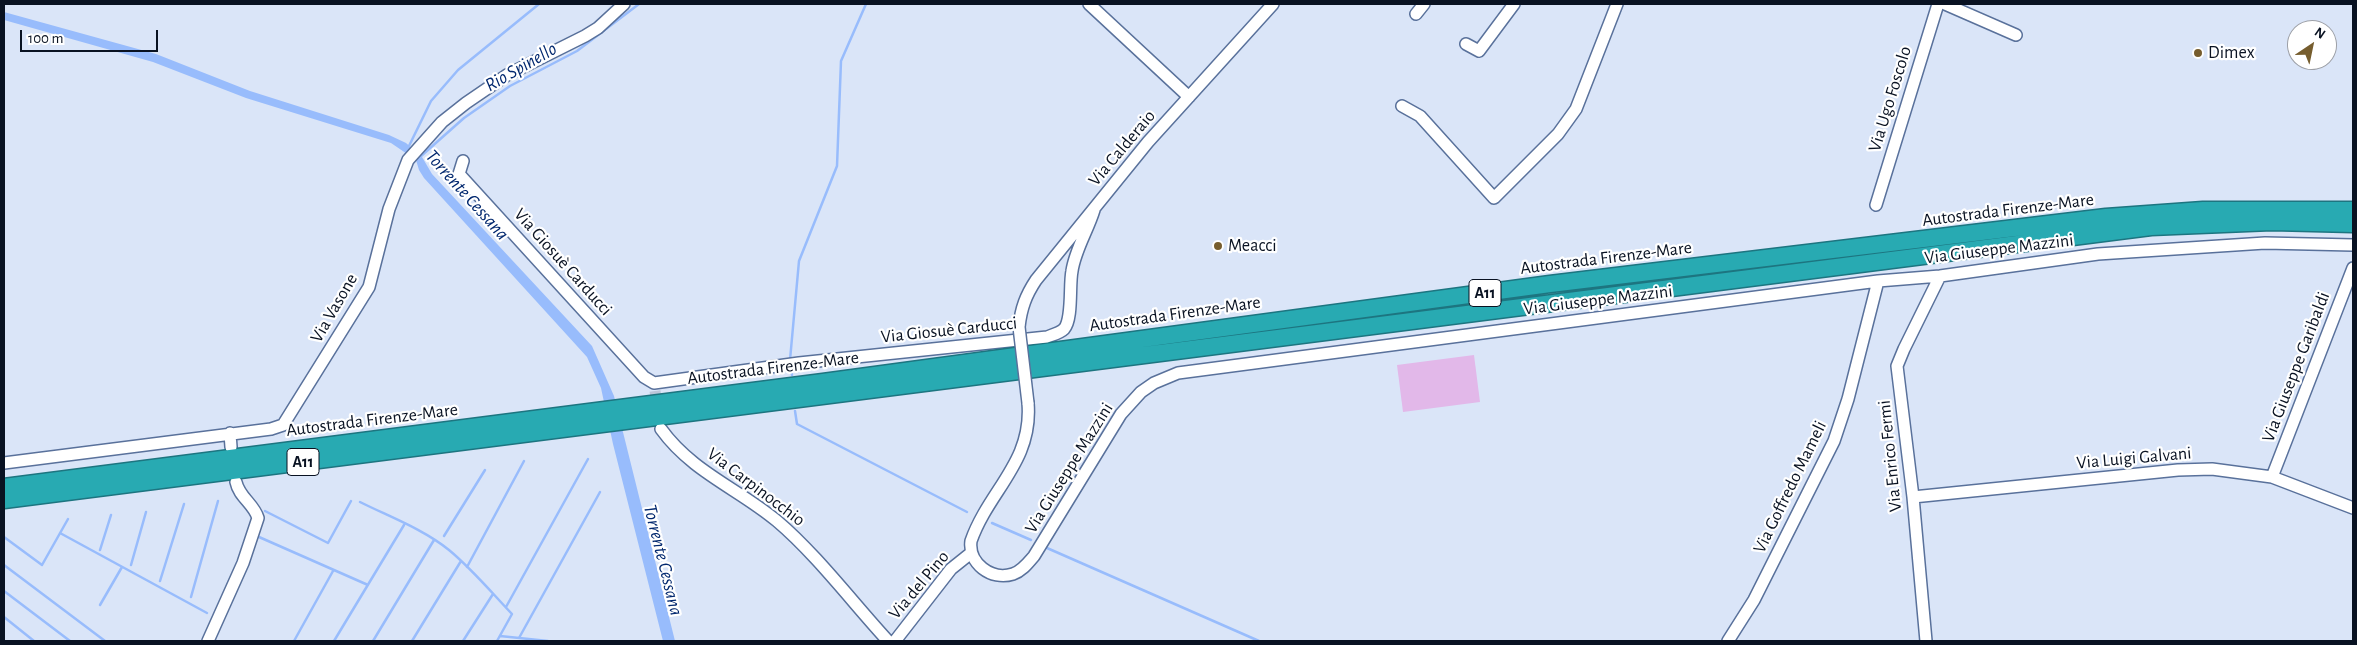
<!DOCTYPE html>
<meta charset="utf-8">
<style>
body{margin:0}
#map{position:relative;width:2357px;height:645px;overflow:hidden;background:#dae5f8;font-family:"Alegreya Sans",sans-serif}
canvas{display:block}
.frame{position:absolute;inset:0;border:5px solid #091222;pointer-events:none}
.north{position:absolute;left:2287px;top:20px;width:50px;height:50px;box-sizing:border-box;background:#fff;border:1px solid #9da0a7;border-radius:50%;rotate:34deg;font-size:14px;font-weight:700;line-height:20px;text-align:center;color:#091222}
.north::after{content:'';display:block;margin:auto;width:18px;height:22px;background:#765d2e;clip-path:polygon(50% 0,100% 100%,50% 72%,0 100%)}
.scale{position:absolute;left:20px;top:30px;width:138px;height:22px;box-sizing:border-box;border:2px solid #091222;border-top:0;padding-left:6px;font-size:15px;line-height:18px;white-space:nowrap;color:#091222;-webkit-text-stroke:4px #fff;paint-order:stroke}
</style>
<div id="map">
<canvas width="2357" height="645"></canvas>
<div class="frame"></div>
<div class="north">N</div>
<div class="scale">100 m</div>
</div>
<script>
const ctx = document.querySelector('canvas').getContext('2d');
ctx.lineJoin = 'round';
function paint(path, color) { ctx.fillStyle = color; ctx.fill(path, 'evenodd'); }
function strokePath(path, color, width, dash) { ctx.strokeStyle = color; ctx.lineWidth = width; ctx.lineCap = dash ? 'butt' : 'round'; ctx.setLineDash(dash || []); ctx.stroke(path); }
function label(font, color, halo, rows, align = 'center') {
  ctx.font = font + ' "Alegreya Sans",sans-serif'; ctx.lineWidth = 4.5; ctx.setLineDash([]); ctx.textBaseline = 'middle'; ctx.strokeStyle = halo; ctx.fillStyle = color; for (const [text, x, y, turn = 0] of rows) {
    ctx.save(); ctx.translate(x, y); ctx.rotate((+turn || 0) * Math.PI / 180); ctx.textAlign = isNaN(turn) ? turn : align; if (halo) ctx.strokeText(text, 0, 0); ctx.fillText(text, 0, 0); ctx.restore();
  }
}
const green = new Path2D(`
 M 1474,355 L 1480,402 L 1403,412 L 1397,365 Z`);
const water = new Path2D(`
 M 4,12 L 156,54 L 250,91 L 389,135 L 406,143 L 422,157 L 432,174 L 592,346 L 614,396 L 675,641 L 663,641 L 613,444 L 601,388 L 587,357 L 424,178 L 419,170 L 416,160 L 391,143 L 246,98 L 153,62 L 4,20 Z`);
const stream = new Path2D(`
 M 408,148 L 431,101 L 458,70 L 539,4
 M 420,157 L 464,118 L 510,86 L 577,51 L 639,4
 M 790,360 L 799,261 L 837,166 L 841,61 L 866,4
 M 791,369 L 792,375
 M 795,411 L 797,424 L 967,512
 M 360,502 C 390,517 423,529 449,550 C 472,569 492,593 512,614 L 497,641
 M 265,511 L 328,543 L 351,501
 M 992,523 L 1031,540
 M 60,533 L 207,613
 M 444,536 L 485,470
 M 4,537 L 42,565 L 68,519
 M 259,537 L 368,585
 M 1047,548 L 1259,641
 M 100,550 L 111,515
 M 4,565 L 105,641
 M 131,565 L 146,512
 M 467,567 L 524,461
 M 160,581 L 184,504
 M 4,591 L 70,641
 M 191,597 L 218,501
 M 100,605 L 122,567
 M 506,607 L 588,459
 M 4,617 L 34,641
 M 500,636 L 548,641
 M 519,638 L 600,492
 M 294,641 L 333,571
 M 334,641 L 404,525
 M 373,641 L 434,540
 M 412,641 L 461,561
 M 463,641 L 493,594`);
const minorTunnel = new Path2D(`
 M 655,391 L 658,410`);
const minor = new Path2D(`
 M 1089,4 L 1189,97
 M 1945,4 L 2016,35
 M 1416,14 L 1424,4
 M 1466,44 L 1479,51 L 1514,4
 M 1402,106 L 1420,116 L 1494,198 L 1558,134 L 1576,109 L 1617,4
 M 463,161 L 459,174 L 644,377 L 654,383 L 799,363 L 1047,337 C 1052,335 1060,333 1064,329 C 1073,319 1069,285 1072,271 C 1075,250 1088,230 1094,210
 M 1876,205 L 1938,4
 M 1019,327 C 1021,308 1026,295 1036,280 L 1148,142 L 1273,4
 M 1028,403 C 1033,462 989,490 971,541 C 968,563 991,581 1013,574 C 1022,571 1028,563 1034,556 L 1121,414 L 1141,392 L 1154,383 L 1178,373 L 1878,281 L 1940,276 L 2098,254 L 2265,243 L 2353,245
 M 661,429 C 692,472 739,489 777,521 C 816,554 853,603 888,641
 M 230,433 L 231,447
 M 4,463 L 271,429 L 283,425 L 369,287 L 389,209 L 408,160 L 442,122 L 466,103 L 507,75 L 585,36 L 598,28 L 624,4
 M 2272,477 L 2353,268
 M 1913,497 L 2178,470 L 2212,469 L 2272,477 L 2353,508
 M 208,641 L 243,563 L 258,518 C 254,504 239,497 236,482
 M 895,641 L 951,569 L 971,553
 M 1728,641 L 1754,600 L 1834,441 L 1848,399 L 1878,281
 M 1926,641 L 1913,497 L 1897,366 L 1904,349 L 1940,276`);
const highway = new Path2D(`
 M 4,487 L 823,382 L 1550,284 L 2106,217 L 2203,210 L 2353,210
 M 4,500 L 2151,227 L 2272,222 L 2353,224`);
const minorBridge = new Path2D(`
 M 1019,327 L 1028,403`);
const markers = [
 [2198,53,5,"#765d2e"],
 [1218,246,5,"#765d2e"]
];
const shields = [
 [1485,293,32],
 [303,462,32]
];
const shieldNames = [
 ["A11",1485,293],
 ["A11",303,462]
];
const poiNames = [
 ["Dimex",2208,53],
 ["Meacci",1228,246]
];
const streetNames = [
 ["Via Ugo Foscolo",1890,99,-73],
 ["Via Calderaio",1122,148,-50],
 ["Autostrada Firenze-Mare",2008,210,-7],
 ["Via Giuseppe Mazzini",1999,249,-7],
 ["Autostrada Firenze-Mare",1606,258,-7],
 ["Via Giosuè Carducci",563,262,48],
 ["Via Giuseppe Mazzini",1598,300,-7],
 ["Via Vasone",334,308,-60],
 ["Autostrada Firenze-Mare",1175,314,-8],
 ["Via Giosuè Carducci",949,330,-6],
 ["Via Giuseppe Garibaldi",2296,367,-69],
 ["Autostrada Firenze-Mare",773,368,-7],
 ["Autostrada Firenze-Mare",372,420,-7],
 ["Via Enrico Fermi",1890,456,-96],
 ["Via Luigi Galvani",2134,458,-5],
 ["Via Giuseppe Mazzini",1069,468,-58],
 ["Via Carpinocchio",756,487,37],
 ["Via Goffredo Mameli",1790,487,-64],
 ["Via del Pino",919,585,-50]
];
const waterNames = [
 ["Rio Spinello",521,67,-30],
 ["Torrente Cessana",467,195,48],
 ["Torrente Cessana",663,560,76]
];
paint(green, '#e2b8e9');
paint(water, '#98bcfc');
strokePath(stream, '#98bcfc', 2.5);
strokePath(minorTunnel, '#bbc5d8', 11, [11, 5.5]);
strokePath(minor, '#59719b', 14);
strokePath(highway, '#1d7580', 19);
strokePath(minor, '#fff', 11);
strokePath(highway, '#28aab2', 16);
strokePath(minorBridge, '#59719b', 14, []);
strokePath(minorBridge, '#fff', 11);
for (const [x, y, r, color] of markers) { const dot = new Path2D(); dot.arc(x, y, r, 0, 2 * Math.PI); ctx.fillStyle = color; ctx.fill(dot); strokePath(dot, '#fff', 2); }
for (const [x, y, w] of shields) { const box = new Path2D(); box.roundRect(x - w / 2, y - 13.5, w, 27, 4); ctx.fillStyle = '#fff'; ctx.fill(box); strokePath(box, '#091222', 1); }
label('bold 16px', '#091222', null, shieldNames);
label('18px', '#091222', '#fff', poiNames, 'left');
label('18px', '#091222', '#fff', streetNames);
label('italic 19px', '#01276e', '#fff', waterNames);
</script>
